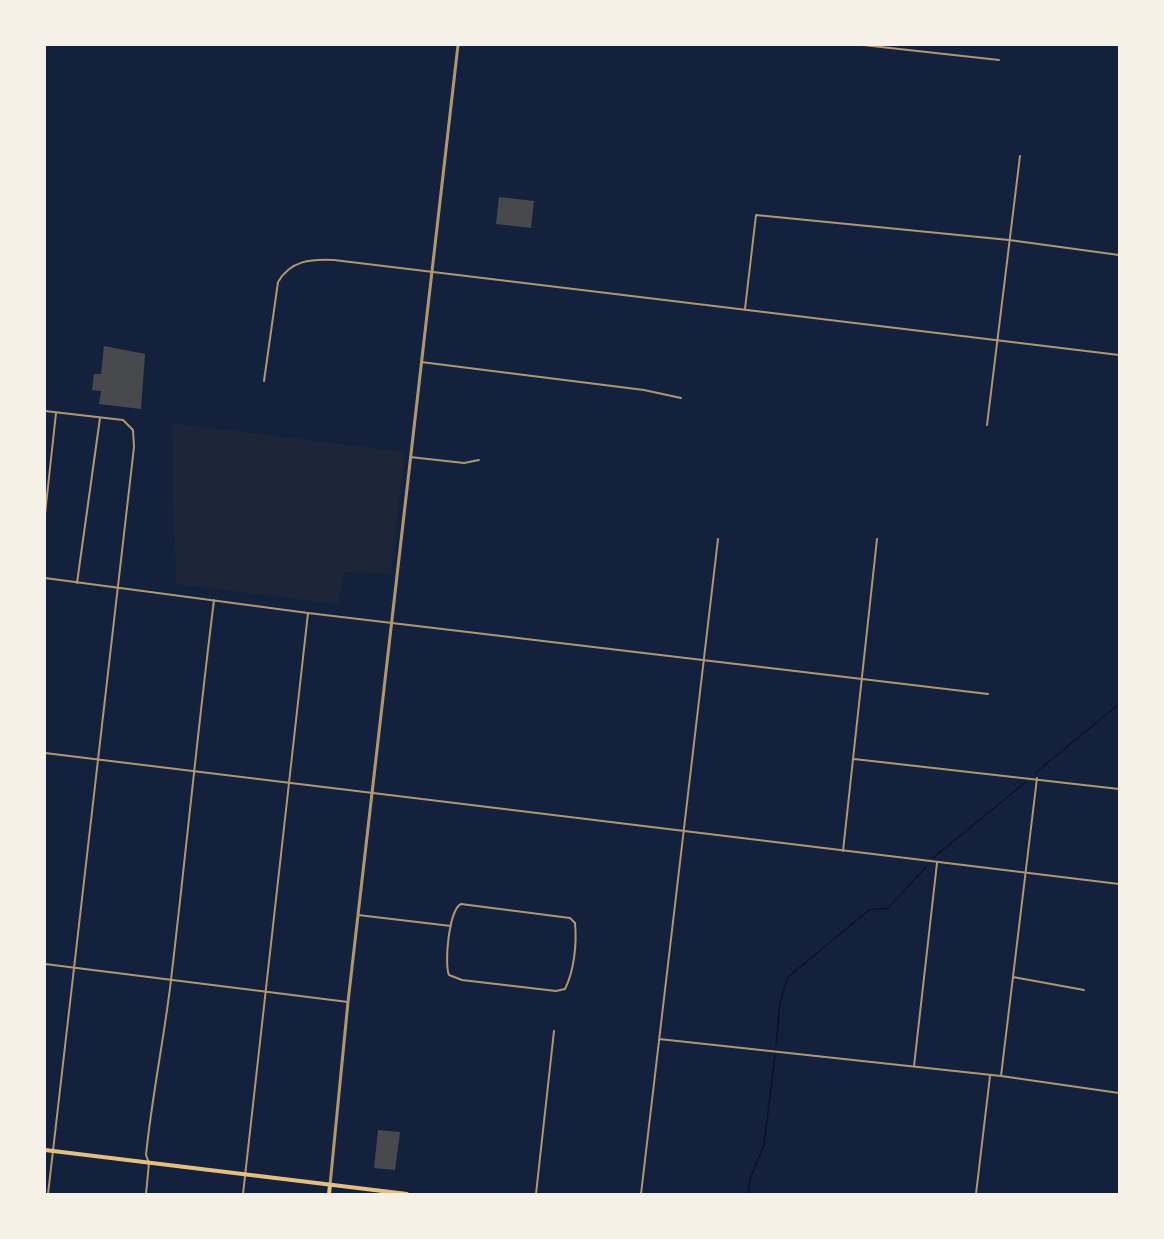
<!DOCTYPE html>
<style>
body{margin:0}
#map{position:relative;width:1164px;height:1239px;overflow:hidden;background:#14213d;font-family:Arial,sans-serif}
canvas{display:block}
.frame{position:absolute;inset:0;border:46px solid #f6f1e7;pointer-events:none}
</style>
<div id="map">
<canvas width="1164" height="1239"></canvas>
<div class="frame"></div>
</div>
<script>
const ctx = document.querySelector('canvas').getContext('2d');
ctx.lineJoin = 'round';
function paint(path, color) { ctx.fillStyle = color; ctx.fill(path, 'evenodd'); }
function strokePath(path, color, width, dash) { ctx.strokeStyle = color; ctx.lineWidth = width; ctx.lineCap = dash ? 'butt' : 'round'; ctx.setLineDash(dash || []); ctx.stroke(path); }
const green = new Path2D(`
 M 172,423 L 405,452 L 391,574 L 344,572 L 338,604 L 176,584 Z`);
const stream = new Path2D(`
 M 1035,773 L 1119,704
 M 934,857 L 1026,782
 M 776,1045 L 780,1002 L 788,977 L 869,910 L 888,908 L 927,866
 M 748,1194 L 750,1179 L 764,1145 L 775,1055`);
const building = new Path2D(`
 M 499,197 L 534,201 L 531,228 L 496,224 Z
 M 104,346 L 145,354 L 141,409 L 99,404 L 101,391 L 92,390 L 94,374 L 101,374 Z
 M 378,1130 L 400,1132 L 395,1170 L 374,1168 Z`);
const minor = new Path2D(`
 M 863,45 L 999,60
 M 745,309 L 756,215 L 1009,240 L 1119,255
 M 421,362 L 644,390 L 681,398
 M 264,381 L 278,282 C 291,260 311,259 334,260 L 1119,355
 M 45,411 L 123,420 L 133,430 L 134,447 L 48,1194
 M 987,425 L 1020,156
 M 410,457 L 464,463 L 479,460
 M 45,514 L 56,413
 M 45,578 L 308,613 L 988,694
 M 77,583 L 100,418
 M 45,753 L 1119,884
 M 854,759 L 1119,789
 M 843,851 L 877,539
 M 461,904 L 570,918 L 575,923 C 577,944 574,971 565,989 L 556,991 L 462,980 L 449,975 C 444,963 449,910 461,904 Z
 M 358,915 L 451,926
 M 45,964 L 348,1002
 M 1013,977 L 1084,990
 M 659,1039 L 1001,1076 L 1119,1093
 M 914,1066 L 937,863
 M 1001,1076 L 1037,778
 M 146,1194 L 149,1163 L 146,1155 C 152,1096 164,1039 171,980 C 186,853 198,727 214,600
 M 243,1194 L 308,613
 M 536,1194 L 554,1031
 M 641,1194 L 718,539
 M 976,1194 L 990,1076`);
const tertiary = new Path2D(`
 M 330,1185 L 348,1002 L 458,45`);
const secondary = new Path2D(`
 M 45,1150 L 407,1194
 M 329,1194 L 330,1185`);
paint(green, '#1d2539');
strokePath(stream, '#0b132b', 1.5);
paint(building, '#48494c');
strokePath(minor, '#b1986c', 2);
strokePath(tertiary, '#b1986c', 3);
strokePath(secondary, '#e5c07b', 4);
</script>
